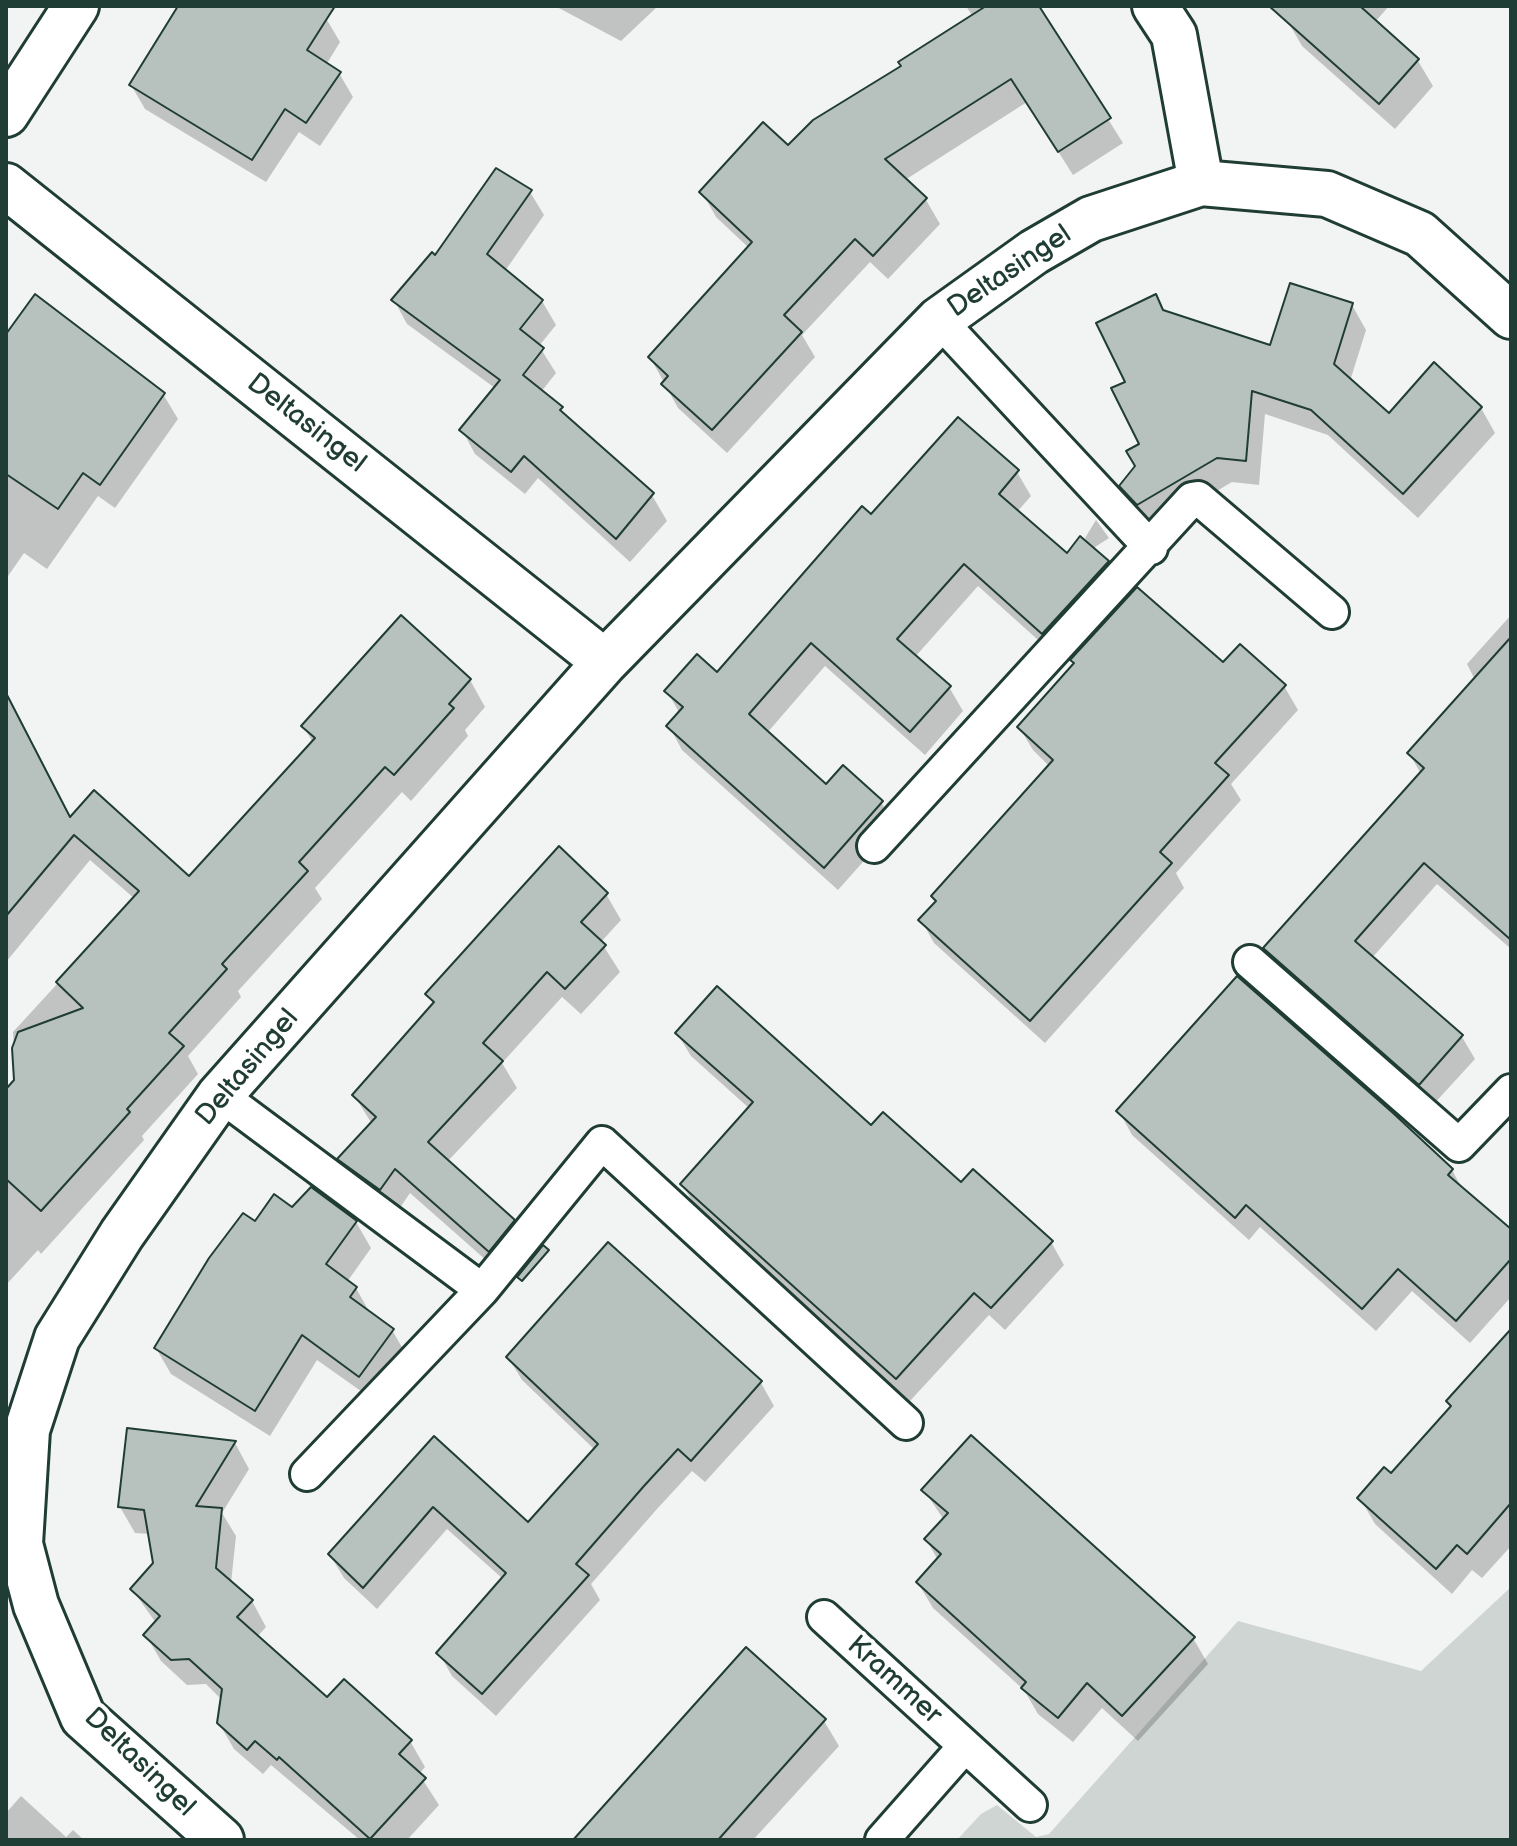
<!DOCTYPE html>
<style>
body{margin:0}
#map{position:relative;width:1517px;height:1846px;overflow:hidden;background:#f2f3f3;font-family:"Balsamiq Sans",sans-serif}
canvas{display:block}
.frame{position:absolute;inset:0;border:8px solid #1f3d34;pointer-events:none}
</style>
<div id="map">
<canvas width="1517" height="1846"></canvas>
<div class="frame"></div>
</div>
<script>
const ctx = document.querySelector('canvas').getContext('2d');
ctx.lineJoin = 'round';
function paint(path, color) { ctx.fillStyle = color; ctx.fill(path, 'evenodd'); }
function strokePath(path, color, width, dash) { ctx.strokeStyle = color; ctx.lineWidth = width; ctx.lineCap = dash ? 'butt' : 'round'; ctx.setLineDash(dash || []); ctx.stroke(path); }
function label(font, color, halo, rows, align = 'center') {
  ctx.font = font + ' "Balsamiq Sans",sans-serif'; ctx.lineWidth = 8; ctx.setLineDash([]); ctx.textBaseline = 'middle'; ctx.strokeStyle = halo; ctx.fillStyle = color; for (const [text, x, y, turn = 0] of rows) {
    ctx.save(); ctx.translate(x, y); ctx.rotate((+turn || 0) * Math.PI / 180); ctx.textAlign = isNaN(turn) ? turn : align; if (halo) ctx.strokeText(text, 0, 0); ctx.fillText(text, 0, 0); ctx.restore();
  }
}
const green = new Path2D(`
 M 1511,1587 L 1511,1840 L 957,1840 L 981,1814 L 997,1805 L 1036,1837 L 1049,1834 L 1238,1621 L 1421,1671 Z`);
const shadow = new Path2D(`
 M 181,6 L 337,6 L 327,20 L 340,42 L 326,65 L 339,73 L 353,97 L 320,146 L 299,132 L 266,182 L 145,109 L 131,85 Z
 M 555,6 L 658,6 L 621,41 Z
 M 966,6 L 1037,6 L 1123,143 L 1073,175 L 1027,102 L 905,180 L 926,200 L 940,224 L 888,279 L 870,262 L 802,335 L 815,357 L 727,453 L 678,408 L 650,357 L 749,248 L 716,217 L 702,192 L 788,148 L 973,17 Z
 M 1300,6 L 1389,6 L 1375,22 L 1418,61 L 1433,86 L 1395,129 L 1302,46 L 1287,20 Z
 M 530,192 L 544,215 L 505,271 L 542,301 L 556,325 L 539,346 L 556,373 L 541,392 L 653,497 L 667,521 L 630,562 L 538,478 L 525,494 L 475,454 L 462,430 L 495,388 L 407,324 L 394,300 L 436,258 Z
 M 1352,305 L 1366,330 L 1350,381 L 1389,416 L 1481,408 L 1495,433 L 1418,518 L 1328,435 L 1265,414 L 1259,485 L 1232,482 L 1153,529 L 1136,511 L 1122,486 L 1137,466 L 1142,445 L 1127,382 L 1164,312 L 1272,348 Z
 M 6,339 L 163,394 L 178,419 L 115,508 L 98,496 L 47,569 L 24,553 L 6,579 Z
 M 1017,472 L 1031,496 L 1017,512 L 1067,556 L 1090,546 L 1085,538 L 1096,520 L 1109,538 L 1092,549 L 1107,563 L 1121,587 L 1057,657 L 978,586 L 915,657 L 949,687 L 963,711 L 925,755 L 825,666 L 767,733 L 826,787 L 881,802 L 895,826 L 838,890 L 682,750 L 669,726 L 680,714 L 667,691 L 717,675 L 871,517 Z
 M 1511,615 L 1511,949 L 1437,884 L 1372,958 L 1462,1037 L 1475,1059 L 1432,1106 L 1278,971 L 1265,948 L 1421,774 L 1409,753 L 1475,680 L 1467,664 Z
 M 1223,665 L 1284,686 L 1298,710 L 1231,784 L 1241,800 L 1176,873 L 1184,888 L 1045,1043 L 934,943 L 921,920 L 1050,767 L 1033,750 L 1019,727 Z
 M 470,680 L 485,707 L 465,730 L 468,736 L 411,801 L 402,792 L 315,888 L 322,899 L 238,991 L 241,997 L 188,1056 L 198,1074 L 142,1136 L 144,1140 L 41,1254 L 38,1250 L 6,1285 L 6,1159 L 23,1176 L 13,1032 L 135,899 L 90,860 L 6,962 L 6,726 L 70,819 L 189,879 L 313,743 L 304,727 Z
 M 606,894 L 621,920 L 601,942 L 620,972 L 581,1014 L 562,997 L 502,1063 L 517,1088 L 447,1162 L 513,1221 L 528,1247 L 504,1276 L 410,1193 L 395,1215 L 355,1185 L 340,1159 L 372,1124 L 354,1095 L 434,1005 L 427,994 Z
 M 677,1033 L 871,1128 L 1051,1242 L 1064,1265 L 1005,1330 L 989,1315 L 910,1401 L 696,1208 L 682,1184 L 750,1109 L 691,1056 Z
 M 1119,1111 L 1452,1170 L 1464,1192 L 1511,1232 L 1511,1297 L 1470,1343 L 1412,1291 L 1376,1331 L 1260,1227 L 1249,1240 L 1132,1135 Z
 M 292,1210 L 356,1222 L 371,1248 L 347,1282 L 356,1288 L 371,1315 L 392,1330 L 407,1356 L 375,1401 L 317,1360 L 270,1436 L 171,1374 L 156,1348 L 255,1224 Z
 M 609,1245 L 761,1383 L 774,1406 L 705,1482 L 692,1471 L 657,1509 L 591,1584 L 600,1600 L 496,1716 L 452,1676 L 439,1653 L 503,1579 L 447,1529 L 377,1609 L 344,1578 L 330,1555 L 434,1439 L 528,1524 L 595,1450 L 522,1380 L 508,1357 Z
 M 1511,1374 L 1511,1546 L 1482,1578 L 1472,1570 L 1452,1594 L 1375,1524 L 1360,1498 L 1392,1476 L 1452,1409 L 1448,1401 Z
 M 129,1430 L 235,1443 L 249,1469 L 222,1513 L 236,1536 L 231,1583 L 252,1601 L 266,1627 L 257,1637 L 327,1700 L 410,1741 L 425,1767 L 419,1774 L 439,1805 L 407,1840 L 360,1840 L 271,1765 L 263,1774 L 234,1749 L 219,1723 L 222,1700 L 206,1684 L 187,1685 L 161,1661 L 146,1635 L 156,1623 L 132,1589 L 155,1564 L 150,1534 L 135,1533 L 120,1507 Z
 M 924,1490 L 1193,1638 L 1208,1664 L 1138,1741 L 1102,1708 L 1073,1742 L 1038,1714 L 1024,1690 L 933,1608 L 918,1583 L 938,1560 L 926,1539 L 944,1520 Z
 M 824,1721 L 839,1746 L 753,1840 L 576,1840 Z
 M 21,1796 L 66,1837 L 73,1830 L 84,1840 L 6,1840 L 6,1813 Z`);
const building = new Path2D(`
 M 178,6 L 335,6 L 307,50 L 341,72 L 306,123 L 285,109 L 252,160 L 129,85 Z
 M 986,6 L 1039,6 L 1111,118 L 1058,152 L 1011,79 L 885,159 L 927,198 L 873,256 L 855,239 L 784,315 L 802,332 L 712,430 L 661,384 L 668,376 L 648,357 L 752,242 L 699,192 L 763,122 L 788,145 L 813,120 L 901,66 L 898,62 Z
 M 1269,6 L 1360,6 L 1419,59 L 1379,104 Z
 M 496,168 L 532,190 L 487,254 L 543,300 L 520,329 L 544,348 L 523,375 L 563,407 L 560,410 L 654,493 L 616,539 L 524,456 L 511,472 L 459,430 L 500,380 L 391,300 L 432,252 L 435,255 Z
 M 1290,283 L 1353,303 L 1334,364 L 1389,413 L 1434,362 L 1482,407 L 1403,494 L 1311,410 L 1252,391 L 1246,461 L 1217,458 L 1137,505 L 1119,486 L 1135,466 L 1126,451 L 1139,444 L 1111,388 L 1125,382 L 1096,323 L 1156,294 L 1163,310 L 1270,345 Z
 M 35,294 L 165,393 L 100,485 L 83,473 L 58,509 L 6,474 L 6,334 Z
 M 958,417 L 1019,470 L 999,494 L 1067,553 L 1080,536 L 1109,561 L 1042,634 L 964,564 L 897,639 L 951,686 L 910,732 L 811,643 L 749,714 L 826,784 L 843,765 L 883,801 L 824,868 L 666,726 L 683,707 L 664,691 L 697,654 L 717,672 L 862,506 L 871,514 Z
 M 1137,587 L 1223,662 L 1240,644 L 1286,685 L 1215,763 L 1229,775 L 1160,852 L 1172,863 L 1030,1021 L 918,920 L 936,901 L 931,896 L 1053,760 L 1017,727 L 1074,663 L 1070,660 Z
 M 401,615 L 471,679 L 449,704 L 454,708 L 394,775 L 385,767 L 299,862 L 308,871 L 222,964 L 227,969 L 169,1033 L 184,1046 L 127,1109 L 130,1112 L 41,1211 L 6,1179 L 6,1089 L 14,1080 L 12,1048 L 18,1032 L 83,1008 L 56,982 L 139,891 L 74,835 L 6,916 L 6,693 L 70,817 L 94,790 L 189,876 L 315,738 L 301,726 Z
 M 1511,637 L 1511,940 L 1424,863 L 1355,941 L 1463,1035 L 1419,1085 L 1263,948 L 1424,768 L 1407,753 Z
 M 559,846 L 608,893 L 581,922 L 606,945 L 565,989 L 547,972 L 483,1043 L 503,1061 L 428,1142 L 515,1220 L 489,1252 L 395,1169 L 380,1190 L 337,1159 L 376,1117 L 352,1095 L 434,1002 L 425,994 Z
 M 1237,976 L 1393,1113 L 1453,1169 L 1448,1175 L 1511,1229 L 1511,1259 L 1456,1321 L 1398,1269 L 1362,1309 L 1246,1205 L 1235,1218 L 1116,1111 Z
 M 717,986 L 871,1125 L 883,1112 L 961,1182 L 973,1169 L 1053,1241 L 991,1308 L 974,1293 L 896,1379 L 680,1184 L 753,1102 L 675,1033 Z
 M 311,1187 L 357,1221 L 326,1264 L 357,1287 L 350,1297 L 394,1329 L 359,1377 L 302,1335 L 255,1411 L 154,1348 L 209,1258 L 243,1213 L 255,1221 L 274,1194 L 292,1207 Z
 M 608,1242 L 762,1381 L 691,1461 L 678,1449 L 644,1486 L 576,1564 L 589,1575 L 482,1694 L 436,1653 L 506,1573 L 433,1507 L 363,1588 L 328,1554 L 434,1436 L 528,1522 L 562,1484 L 598,1444 L 506,1357 Z
 M 543,1245 L 549,1250 L 522,1281 L 517,1277 Z
 M 1511,1329 L 1511,1503 L 1467,1554 L 1457,1545 L 1436,1569 L 1357,1498 L 1384,1467 L 1391,1473 L 1451,1406 L 1446,1401 Z
 M 127,1428 L 236,1441 L 196,1506 L 222,1508 L 216,1568 L 253,1600 L 237,1617 L 327,1697 L 344,1679 L 412,1740 L 399,1754 L 426,1778 L 370,1839 L 279,1757 L 277,1760 L 255,1741 L 247,1750 L 217,1723 L 222,1689 L 189,1659 L 171,1660 L 143,1635 L 160,1616 L 130,1589 L 153,1563 L 144,1510 L 118,1507 Z
 M 971,1435 L 1195,1637 L 1122,1716 L 1087,1683 L 1058,1718 L 1021,1688 L 1026,1682 L 916,1582 L 941,1554 L 924,1539 L 948,1513 L 921,1490 Z
 M 746,1647 L 826,1719 L 759,1794 L 718,1840 L 573,1840 Z`);
const service = new Path2D(`
 M 939,320 L 1151,548
 M 874,846 L 1192,499 L 1198,498 L 1332,612
 M 1250,962 L 1459,1145 L 1511,1091
 M 220,1095 L 482,1290
 M 307,1474 L 482,1290 L 602,1143 L 906,1423
 M 824,1617 L 1030,1805
 M 882,1840 L 965,1746`);
const minor = new Path2D(`
 M 1155,6 L 1174,35 L 1201,183
 M 6,186 L 605,662
 M 221,1840 L 83,1717 L 36,1605 L 20,1544 L 27,1430 L 57,1338 L 122,1234 L 220,1095 L 605,662 L 939,320 L 1034,252 L 1091,219 L 1201,183 L 1327,194 L 1420,234 L 1511,316`);
const tertiary = new Path2D(`
 M 6,114 L 76,6`);
const streetNames = [
 ["Deltasingel",1010,272,-34],
 ["Deltasingel",306,424,38],
 ["Deltasingel",248,1068,-50],
 ["Krammer",894,1681,42],
 ["Deltasingel",139,1763,44]
];
paint(green, '#ced5d3');
paint(shadow, '#0003');
paint(building, '#b7c1bd');
strokePath(building, '#1f3d34', 2);
strokePath(service, '#1f3d34', 38);
strokePath(minor, '#1f3d34', 50);
strokePath(tertiary, '#1f3d34', 50);
strokePath(service, '#fff', 32);
strokePath(minor, '#fff', 44);
strokePath(tertiary, '#fff', 44);
label('28px', '#1f3d34', '#fff', streetNames);
</script>
